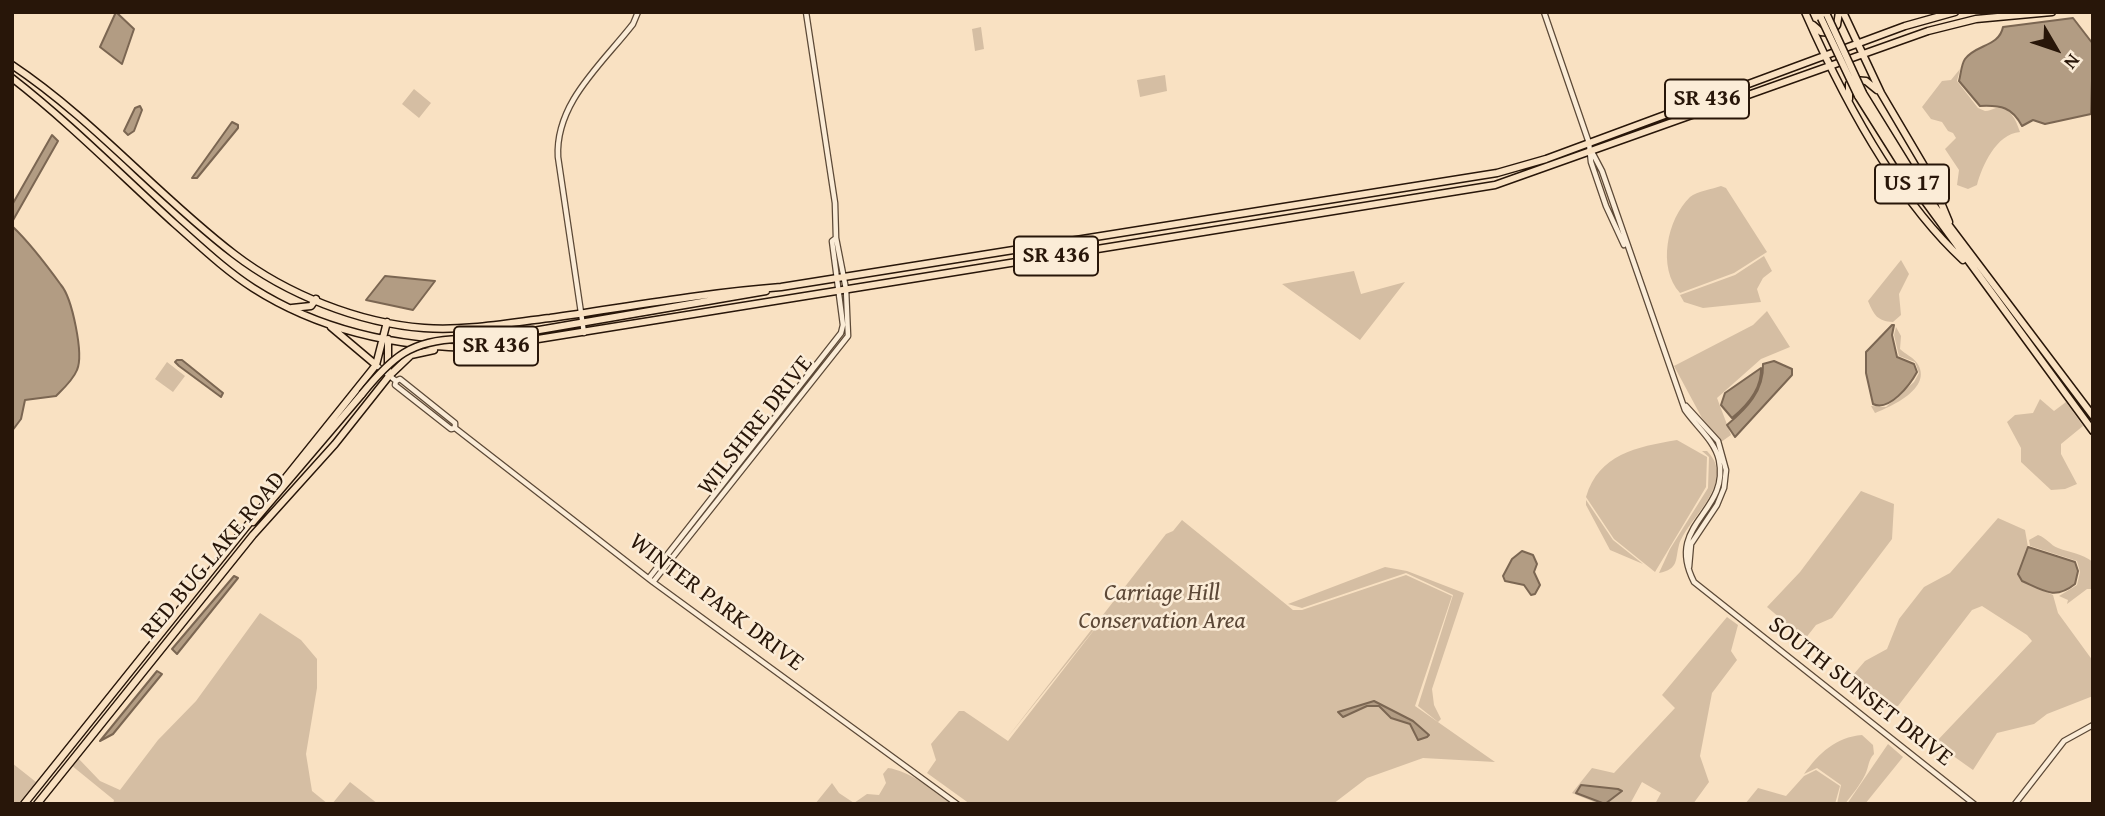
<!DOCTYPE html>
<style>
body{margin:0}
#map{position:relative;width:2105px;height:816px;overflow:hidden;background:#f9e1c2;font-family:"Gentium Book Plus",serif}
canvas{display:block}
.frame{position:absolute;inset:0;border:14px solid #281609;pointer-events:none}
.north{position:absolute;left:2021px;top:14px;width:70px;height:70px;-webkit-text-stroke:5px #fbecd7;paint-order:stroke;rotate:129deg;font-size:19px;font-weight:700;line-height:28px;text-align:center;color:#281609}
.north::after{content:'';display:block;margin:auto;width:24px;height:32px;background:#281609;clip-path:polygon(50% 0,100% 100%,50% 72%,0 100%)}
</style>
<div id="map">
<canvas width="2105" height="816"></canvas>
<div class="frame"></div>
<div class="north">N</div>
</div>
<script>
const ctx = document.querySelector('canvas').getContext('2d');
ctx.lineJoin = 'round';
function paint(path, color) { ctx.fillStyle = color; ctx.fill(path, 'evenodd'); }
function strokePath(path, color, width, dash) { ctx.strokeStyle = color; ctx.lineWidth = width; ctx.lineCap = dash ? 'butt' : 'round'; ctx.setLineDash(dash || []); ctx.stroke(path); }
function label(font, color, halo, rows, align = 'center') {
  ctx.font = font + ' "Gentium Book Plus",serif'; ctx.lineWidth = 5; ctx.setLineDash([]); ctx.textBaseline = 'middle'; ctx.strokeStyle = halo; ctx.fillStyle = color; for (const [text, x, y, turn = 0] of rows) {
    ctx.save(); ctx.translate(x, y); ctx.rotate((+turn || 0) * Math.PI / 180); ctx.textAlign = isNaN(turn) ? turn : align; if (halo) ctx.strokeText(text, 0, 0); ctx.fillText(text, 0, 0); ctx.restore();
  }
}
const green = new Path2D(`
 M 981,27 L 984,49 L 975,51 L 972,29 Z
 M 1960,69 L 1957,81 L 1978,108 L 1985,111 C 1989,111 1992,109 1996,108 C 2010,105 2017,122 2020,132 C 1996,134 1982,166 1977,185 L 1968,189 L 1957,185 L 1959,170 L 1945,149 L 1956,138 L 1953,133 L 1948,131 L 1942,122 L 1931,119 L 1922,107 L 1942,81 L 1951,80 Z
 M 1165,75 L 1167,91 L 1140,97 L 1137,80 Z
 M 414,89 L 431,103 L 419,118 L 402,104 Z
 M 1721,186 L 1726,188 L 1767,252 L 1734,273 L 1680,293 C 1657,268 1667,219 1690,197 C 1697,191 1713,189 1721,186 Z
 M 1764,256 L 1772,271 L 1763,278 L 1757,289 L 1761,302 L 1703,308 L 1684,302 L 1680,295 L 1735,275 Z
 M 1901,260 L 1909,274 L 1899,294 L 1901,315 L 1893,322 C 1877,321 1874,315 1868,301 Z
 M 1354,271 L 1361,294 L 1405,282 L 1360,340 L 1282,284 Z
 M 1767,311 L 1790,347 L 1761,359 L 1717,398 L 1731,435 L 1721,442 L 1702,418 L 1674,366 L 1753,325 Z
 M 1896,327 L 1901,336 L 1900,349 C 1905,354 1913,357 1917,363 C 1934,388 1890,407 1875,413 L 1871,406 L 1886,407 L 1914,382 L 1919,373 L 1915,362 L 1899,356 L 1894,335 Z
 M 167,362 L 185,376 L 173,392 L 155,379 Z
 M 2040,399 L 2054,411 L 2066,402 L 2083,426 L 2061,444 L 2061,454 L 2077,484 L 2065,489 L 2051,490 L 2021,462 L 2021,448 L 2007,422 L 2015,415 L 2033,413 Z
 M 1677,440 L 1707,457 L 1706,487 L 1655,572 L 1614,539 L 1586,497 C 1599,454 1636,447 1677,440 Z
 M 1702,451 L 1707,451 C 1738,482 1687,519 1679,545 C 1675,560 1679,569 1659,573 L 1670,549 L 1708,488 L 1709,457 Z
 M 1861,491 L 1894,504 L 1892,539 L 1832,618 L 1816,625 L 1805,639 L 1767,607 L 1800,572 Z
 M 1586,500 L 1613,540 L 1643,564 L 1610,550 L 1586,505 Z
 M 1998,518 L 2025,530 L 2028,547 L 2018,574 L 2022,581 L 2053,595 L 2058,613 L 2093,661 L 2093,696 L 2047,714 L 2034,724 L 1997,733 L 1973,770 L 1935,743 L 2032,641 L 2027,635 L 1982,606 L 1972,610 L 1898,706 L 1888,706 L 1853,675 L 1865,661 L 1887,649 L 1899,619 L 1924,587 L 1950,573 Z
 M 1182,520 L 1293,610 L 1302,610 L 1406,575 L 1452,596 L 1415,706 L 1495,762 L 1423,758 L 1367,778 L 1333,804 L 970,804 L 927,773 L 936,760 L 931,744 L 959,711 L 964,711 L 1008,741 L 1101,621 L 1007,738 L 1166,534 L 1173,531 Z
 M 2038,535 C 2047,538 2050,545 2058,548 C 2071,553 2081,553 2093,562 L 2093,589 L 2087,589 L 2067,604 L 2068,600 L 2059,596 L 2077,585 L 2080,572 L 2077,561 L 2030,546 L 2029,540 Z
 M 1385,567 L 1407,571 L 1464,593 L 1432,689 L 1434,705 L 1441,719 L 1438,722 L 1418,706 L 1453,595 L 1406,573 L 1302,608 L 1288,604 Z
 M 260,613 L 301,640 L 317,659 L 317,688 L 306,754 L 312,791 L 328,804 L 113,804 L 114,800 L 71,765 L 77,757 L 100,781 L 120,790 L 158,740 L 196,701 Z
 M 1727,617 L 1738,625 L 1731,651 L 1737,660 L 1712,693 L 1700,756 L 1709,782 L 1693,804 L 1655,804 L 1661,793 L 1642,782 L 1630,804 L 1599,804 L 1572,793 L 1592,768 L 1614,773 L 1675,708 L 1662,695 Z
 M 1862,735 L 1873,745 L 1874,754 C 1868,760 1869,767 1865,775 C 1860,785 1852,795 1845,804 L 1837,804 L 1841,785 L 1817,768 L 1804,774 C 1819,753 1836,737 1862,735 Z
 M 1888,744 L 1903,757 L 1865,804 L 1847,804 Z
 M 12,763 L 36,782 L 18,804 L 12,804 Z
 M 888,768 C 907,770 938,792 954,804 L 815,804 L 832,783 L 839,793 L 854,803 L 867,794 L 879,795 L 886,783 L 883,774 Z
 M 1816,770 L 1840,786 L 1835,804 L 1745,804 L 1758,788 L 1786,796 L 1804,776 Z
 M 350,782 L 378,804 L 332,804 Z`);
const water = new Path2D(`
 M 116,12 L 134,29 L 122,64 L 100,47 Z
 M 2073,18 L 2093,44 L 2091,114 L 2045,124 L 2033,120 L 2022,126 C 2012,107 2001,105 1980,106 L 1959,81 C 1961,74 1961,65 1965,59 C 1976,44 1999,47 2003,27 Z
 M 140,106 L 142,110 L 134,131 L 128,135 L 124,131 L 135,108 Z
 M 232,122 L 238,125 L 238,128 L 197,178 L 192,178 Z
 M 52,135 L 58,141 L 12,222 L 12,205 Z
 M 12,226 C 28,241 48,267 61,285 C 72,298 84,354 77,370 C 73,380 64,388 56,396 L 25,400 L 21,419 L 12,431 Z
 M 385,276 L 435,281 L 413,310 L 366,300 Z
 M 1892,325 L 1894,325 L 1892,335 L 1897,357 L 1914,364 L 1917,372 C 1910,385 1889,412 1873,404 L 1866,373 L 1866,352 Z
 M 177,360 L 182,360 L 223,393 L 221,397 L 179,366 L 175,362 Z
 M 1774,361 L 1792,369 L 1792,375 L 1735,437 L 1727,425 C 1747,408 1764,391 1763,364 Z
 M 1761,368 C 1762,388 1748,405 1732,418 L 1721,405 L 1725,393 Z
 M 2028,547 L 2075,562 L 2078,571 L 2075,584 C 2055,600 2044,591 2022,581 L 2018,574 Z
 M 1522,551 L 1533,555 L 1537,564 L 1534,572 L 1540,585 L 1535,594 L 1531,595 L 1524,585 L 1505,581 L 1503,576 L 1512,559 Z
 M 234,576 L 238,578 L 177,654 L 172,649 Z
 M 157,671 L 162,674 L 113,734 L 100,741 Z
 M 1374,701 L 1413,721 L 1429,735 L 1427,737 L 1418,740 L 1410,724 L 1391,718 L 1379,706 L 1367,706 L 1343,717 L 1338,712 Z
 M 1581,785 L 1618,789 L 1622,791 L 1605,804 L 1576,793 Z`);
const minor = new Path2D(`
 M 1544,12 L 1589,143 L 1591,162 L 1606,206 L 1624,245
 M 1592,152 L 1602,171 L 1685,410 C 1696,426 1715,441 1719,460 C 1730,514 1664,523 1694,582 L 1974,804
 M 584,333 L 558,157 C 555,103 602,64 633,24 L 638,12
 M 376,365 L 396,381 L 400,379 L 455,423 L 455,428
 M 396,381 L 395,385 L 451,429 L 455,428 L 653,582 L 957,804
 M 1686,406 L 1718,441 L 1726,470 L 1724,488 L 1717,505 L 1691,544 L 1689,567
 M 649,578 L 841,333 L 843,325 L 832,241 L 836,238 L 835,203 L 806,12
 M 653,582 L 848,336 L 846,289 L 836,238
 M 2015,804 L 2064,741 L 2093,725`);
const major = new Path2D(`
 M 1805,12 C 1842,96 1895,197 1963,260
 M 1843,12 L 1881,93 L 1930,176 L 1949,222
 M 1813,25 L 1821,32 L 1831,33 L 1837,25 L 1839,12
 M 12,65 C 93,119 157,195 234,254 C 286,294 358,323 424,328 C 466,331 508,323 550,318 C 627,307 703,293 781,287 L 1497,173 L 1546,159 L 1905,26 L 1955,12
 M 12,78 C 70,123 121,175 175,224 C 200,246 225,270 253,288 C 322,332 401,348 482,348 L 1495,185 L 1928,31 L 1976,19 L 2052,12
 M 1863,93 L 1926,195 L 2093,416
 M 1858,96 L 1921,196 L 2093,431
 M 1849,99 L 1849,84 L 1854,80 L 1866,81 L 1877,90
 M 292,308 L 311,306 L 316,299
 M 331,327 L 376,365
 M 460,339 L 516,334 L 766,291
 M 388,369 L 388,339
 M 253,522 L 362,394
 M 24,804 L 376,365 L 387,322
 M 37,804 L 253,535 L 335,444 L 389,376 L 411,355 L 434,350`);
const majorBridge = new Path2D(`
 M 1827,15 L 1863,93
 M 1821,18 L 1858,96
 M 362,394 C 392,357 411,340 460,339`);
const shields = [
 [1707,99,84],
 [1912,184,74],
 [1056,256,84],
 [496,346,84]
];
const shieldNames = [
 ["SR 436",1707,99],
 ["US 17",1912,184],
 ["SR 436",1056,256],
 ["SR 436",496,346]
];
const streetNames = [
 ["WILSHIRE DRIVE",756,426,-52],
 ["RED BUG LAKE ROAD",214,556,-50],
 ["WINTER PARK DRIVE",716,603,37],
 ["SOUTH SUNSET DRIVE",1860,692,38]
];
const parkNames = [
 ["Carriage Hill",1162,594],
 ["Conservation Area",1162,622]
];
paint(green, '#d5bea3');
paint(water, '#b29c83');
strokePath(water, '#7b6652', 2);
strokePath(minor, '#5c4937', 7);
strokePath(major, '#281609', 9);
strokePath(minor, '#fbecd7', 4.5);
strokePath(major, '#f9e1c2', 6);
strokePath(majorBridge, '#281609', 9, []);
strokePath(majorBridge, '#f9e1c2', 6);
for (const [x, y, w] of shields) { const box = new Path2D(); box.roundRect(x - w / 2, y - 19.5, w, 39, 5); ctx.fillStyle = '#fbecd7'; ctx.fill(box); strokePath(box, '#281609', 2); }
label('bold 23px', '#281609', null, shieldNames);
label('24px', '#281609', '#fbecd7', streetNames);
label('italic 24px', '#5c4837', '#fbecd7', parkNames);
</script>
